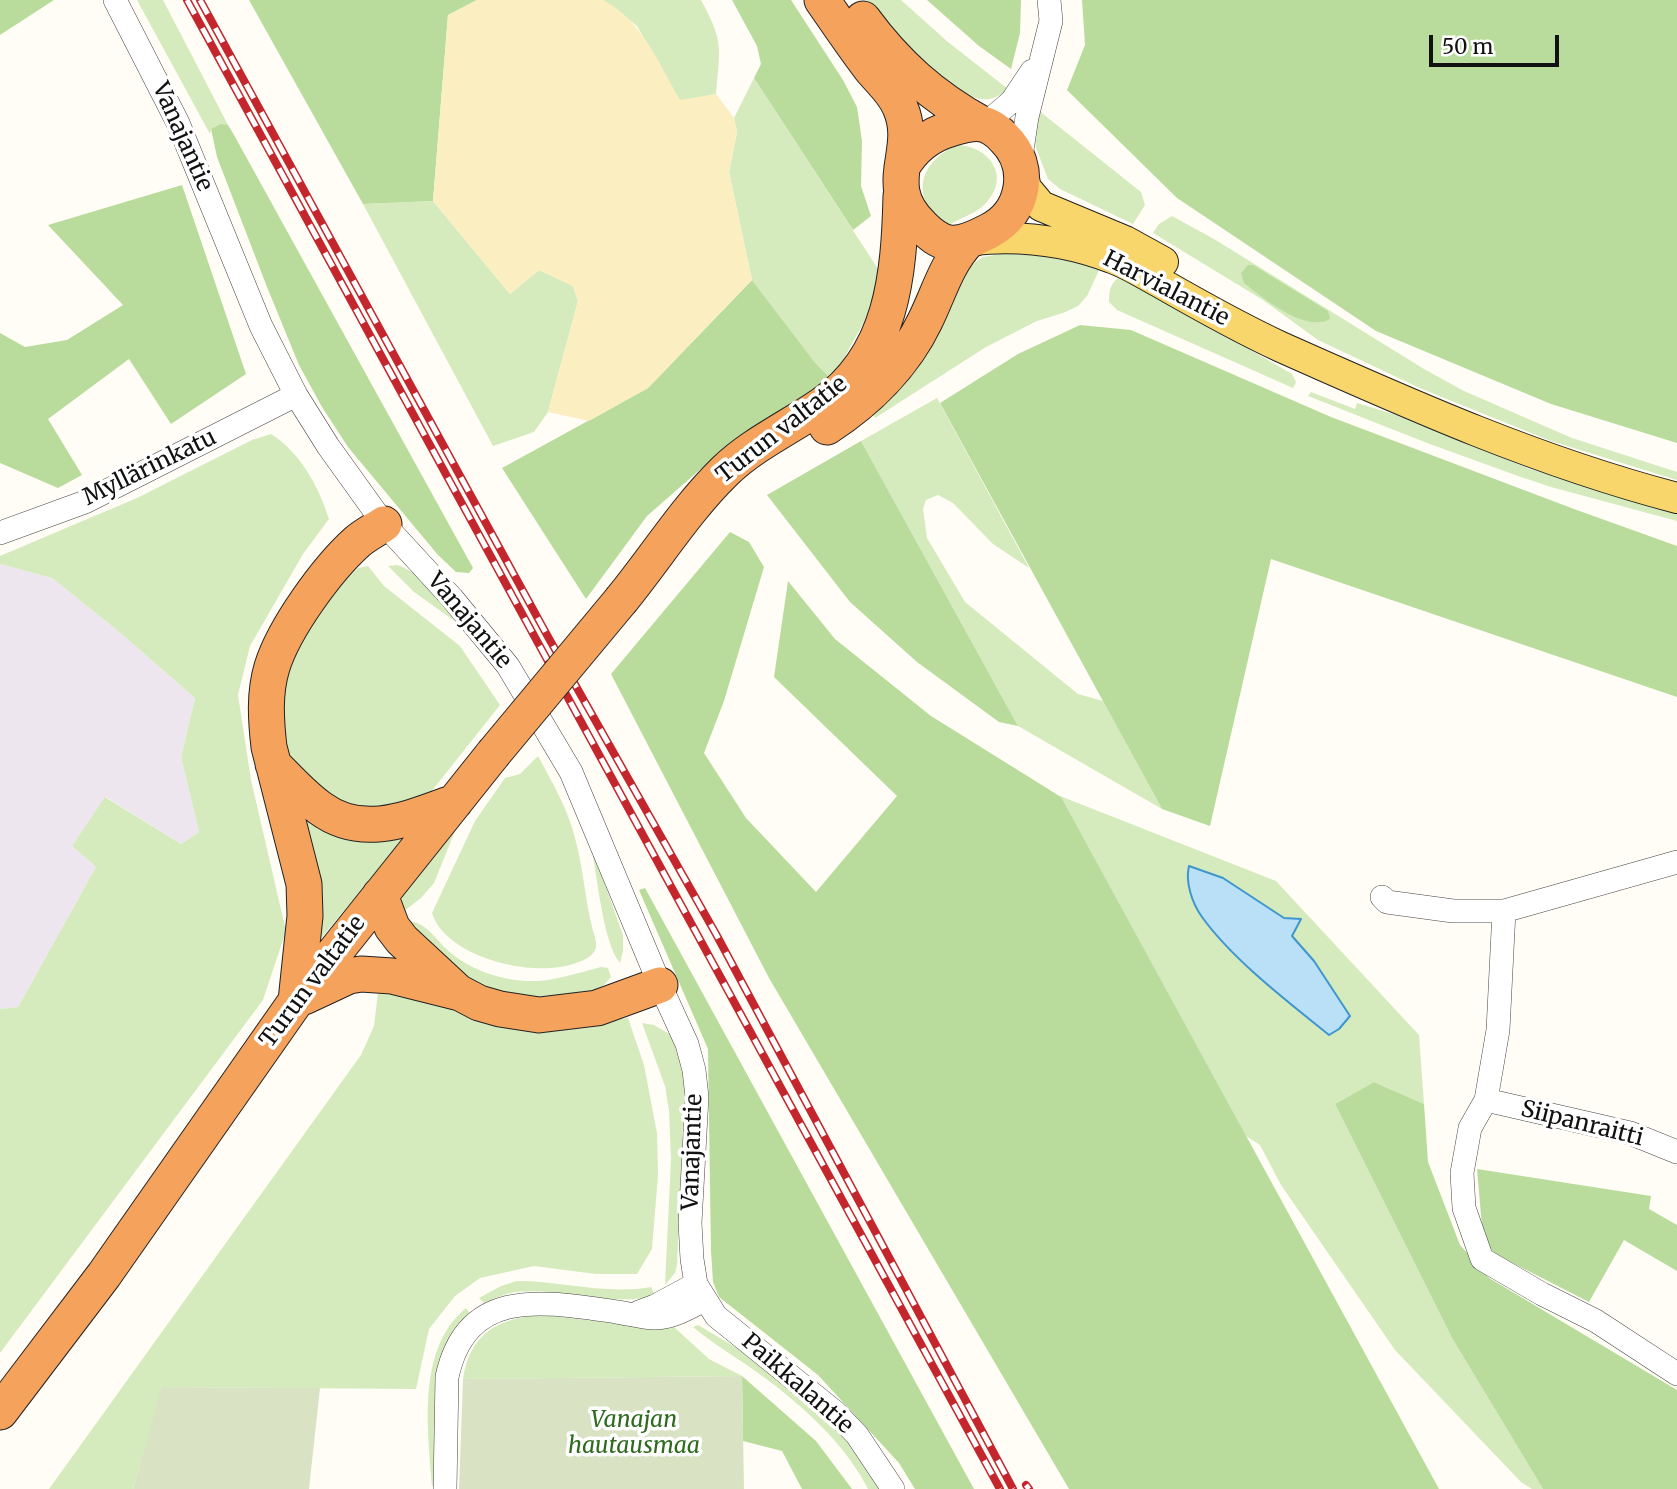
<!DOCTYPE html>
<meta charset="utf-8">
<style>
body{margin:0}
#map{position:relative;width:1677px;height:1489px;overflow:hidden;background:#fffdf5;font-family:Merriweather,serif}
canvas{display:block}
.scale{position:absolute;left:1429px;top:35px;width:130px;height:32px;box-sizing:border-box;border:4px solid #111;border-top:0;padding-left:9px;font-size:21px;line-height:24px;white-space:nowrap;color:#111;-webkit-text-stroke:5px #fff;paint-order:stroke}
</style>
<div id="map">
<canvas width="1677" height="1489"></canvas>
<div class="scale">50 m</div>
</div>
<script>
const ctx = document.querySelector('canvas').getContext('2d');
ctx.lineJoin = 'round';
function paint(path, color) { ctx.fillStyle = color; ctx.fill(path, 'evenodd'); }
function strokePath(path, color, width, dash) { ctx.strokeStyle = color; ctx.lineWidth = width; ctx.lineCap = dash ? 'butt' : 'round'; ctx.setLineDash(dash || []); ctx.stroke(path); }
function label(font, color, halo, rows, align = 'center') {
  ctx.font = font + ' Merriweather,serif'; ctx.lineWidth = 7; ctx.setLineDash([]); ctx.textBaseline = 'middle'; ctx.strokeStyle = halo; ctx.fillStyle = color; for (const [text, x, y, turn = 0] of rows) {
    ctx.save(); ctx.translate(x, y); ctx.rotate((+turn || 0) * Math.PI / 180); ctx.textAlign = isNaN(turn) ? turn : align; if (halo) ctx.strokeText(text, 0, 0); ctx.fillText(text, 0, 0); ctx.restore();
  }
}
const industrial = new Path2D(`
 M 0,564 L 52,578 L 117,630 L 195,698 L 181,757 L 199,832 L 181,844 L 106,797 L 72,846 L 96,867 L 18,1007 L 0,1009 Z`);
const green = new Path2D(`
 M 137,0 L 163,0 L 228,125 L 211,129 L 210,134 Z
 M 603,0 L 701,0 C 724,42 720,48 716,94 L 680,101 L 637,26 Z
 M 867,0 L 901,0 L 948,42 L 1008,89 C 1001,95 994,100 983,99 C 950,98 887,26 867,0 Z
 M 754,78 L 880,272 L 877,298 L 832,380 L 815,364 L 752,280 L 729,172 L 737,132 L 734,118 Z
 M 1038,110 L 1141,192 L 1145,205 L 1133,224 L 1060,189 L 1048,179 L 1036,148 L 1034,135 Z
 M 958,145 C 990,147 1010,176 987,202 C 978,213 960,218 949,225 C 941,219 933,214 928,206 C 912,179 934,154 958,145 Z
 M 433,201 L 510,294 L 539,270 L 573,286 L 578,301 L 548,412 L 534,432 L 493,446 L 363,204 Z
 M 1172,216 L 1214,239 L 1424,369 L 1464,391 L 1572,438 L 1677,472 L 1677,480 L 1551,441 L 1422,389 L 1318,340 L 1263,300 L 1153,233 L 1159,224 Z
 M 1007,253 L 1053,257 L 1101,266 L 1087,296 L 1078,306 L 1063,313 L 1037,321 L 986,347 L 875,418 L 872,412 L 945,320 L 971,265 L 983,257 Z
 M 1123,276 L 1292,374 L 1296,382 L 1293,388 L 1117,310 L 1109,302 C 1109,290 1111,280 1123,276 Z
 M 1311,392 L 1355,409 L 1357,403 L 1396,415 L 1530,469 L 1677,512 L 1677,521 L 1551,487 L 1518,476 L 1427,443 L 1308,396 Z
 M 937,398 L 1029,568 L 993,544 L 953,503 L 938,495 L 926,500 L 923,509 L 927,538 L 965,602 L 1078,694 L 1103,701 L 1162,809 L 1018,726 L 861,441 Z
 M 271,434 C 300,452 319,487 329,519 L 303,554 L 250,646 L 238,695 L 251,780 L 286,931 L 263,1000 L 0,1353 L 0,1009 L 18,1007 L 96,867 L 72,846 L 105,797 L 181,844 L 199,832 L 181,757 L 195,698 L 117,630 L 52,578 L 0,564 L 0,556 L 137,498 L 252,440 Z
 M 397,565 C 424,574 441,599 456,622 L 414,592 L 388,566 Z
 M 368,566 L 384,586 L 460,646 L 500,705 L 427,797 L 402,807 L 351,807 L 311,785 L 291,757 L 284,740 L 279,714 L 293,649 L 346,579 L 358,568 Z
 M 538,756 C 551,780 569,811 575,838 C 583,867 585,898 592,927 C 594,935 599,945 594,952 C 590,958 582,961 576,963 C 535,979 446,958 432,913 L 475,821 L 505,778 L 520,774 Z
 M 291,794 L 406,836 L 313,948 Z
 M 1060,796 L 1276,881 L 1419,1035 L 1424,1104 L 1374,1082 L 1335,1104 L 1452,1338 L 1543,1489 L 1532,1489 L 1521,1482 L 1395,1350 L 1281,1185 L 1260,1145 L 1246,1136 Z
 M 459,821 L 434,883 L 421,898 L 399,915 L 398,901 Z
 M 591,846 L 623,935 L 623,951 L 620,963 C 603,944 597,873 591,846 Z
 M 409,921 C 428,923 437,942 451,953 C 477,975 520,986 553,979 C 569,976 585,971 601,967 L 608,968 L 611,977 L 604,985 L 580,998 L 492,997 L 402,925 Z
 M 379,984 L 601,1022 L 628,1018 L 644,1065 L 657,1133 L 658,1175 L 652,1249 L 637,1274 L 596,1274 L 534,1266 L 480,1278 L 455,1296 L 429,1329 L 416,1389 L 163,1387 L 133,1489 L 49,1489 L 361,1055 L 374,1026 Z
 M 642,1023 L 654,1025 L 673,1036 L 685,1075 L 677,1265 L 675,1273 L 665,1285 L 671,1159 L 669,1111 L 665,1086 Z
 M 517,1281 C 562,1281 606,1295 651,1287 L 655,1296 C 603,1307 563,1287 515,1292 C 504,1294 494,1299 484,1303 L 479,1298 L 501,1286 Z
 M 466,1308 L 470,1313 L 453,1333 L 447,1347 L 438,1487 L 432,1486 C 428,1430 416,1349 466,1308 Z
 M 546,1315 L 652,1328 L 674,1327 L 709,1359 L 742,1376 L 463,1379 C 470,1331 501,1317 546,1315 Z
 M 698,1325 L 742,1351 L 839,1429 L 884,1489 L 868,1489 C 846,1445 804,1407 765,1378 C 741,1360 716,1346 693,1327 Z`);
const forest = new Path2D(`
 M 0,0 L 54,0 L 0,35 Z
 M 249,0 L 477,0 L 448,15 L 433,201 L 363,204 Z
 M 732,0 L 791,0 L 843,80 L 857,107 L 862,141 L 861,186 L 871,216 L 853,230 L 754,78 L 761,64 L 757,46 Z
 M 927,0 L 1021,0 L 1020,33 L 1011,69 L 979,46 Z
 M 1082,0 L 1677,0 L 1677,443 L 1551,404 L 1376,331 L 1177,198 L 1067,90 L 1085,45 Z
 M 221,124 L 228,125 L 234,135 L 473,568 L 469,573 L 456,572 L 438,555 L 348,447 L 322,407 L 299,365 L 267,287 L 217,157 L 211,129 Z
 M 182,185 L 246,374 L 171,424 L 129,359 L 48,419 L 82,475 L 58,488 L 0,463 L 0,333 L 25,347 L 67,340 L 123,305 L 48,225 Z
 M 1248,265 L 1253,265 L 1328,311 L 1330,319 C 1305,333 1263,298 1244,283 L 1241,273 Z
 M 752,280 L 815,363 L 832,380 L 735,439 L 647,516 L 586,599 L 502,468 L 648,388 Z
 M 1080,325 L 1131,330 L 1331,417 L 1574,509 L 1677,546 L 1677,697 L 1271,559 L 1210,826 L 1162,809 L 940,403 L 1018,354 Z
 M 861,441 L 1018,726 L 999,722 L 917,662 L 850,602 L 767,495 Z
 M 730,532 L 749,542 L 764,567 L 724,701 L 704,753 L 746,818 L 816,892 L 897,796 L 774,677 L 788,581 L 835,639 L 931,716 L 1061,797 L 1439,1489 L 1069,1489 L 769,978 L 611,674 Z
 M 645,888 L 974,1489 L 915,1489 L 899,1463 L 818,1375 L 719,1297 L 713,1282 L 711,1251 L 708,1049 L 639,890 Z
 M 1374,1082 L 1424,1104 L 1428,1162 L 1460,1245 L 1489,1278 L 1677,1390 L 1677,1489 L 1543,1489 L 1452,1338 L 1335,1104 Z
 M 1477,1169 L 1651,1196 L 1649,1209 L 1677,1225 L 1677,1271 L 1624,1240 L 1589,1302 L 1495,1254 L 1483,1238 Z
 M 742,1376 L 816,1441 L 852,1489 L 802,1489 L 782,1451 L 743,1441 Z`);
const sand = new Path2D(`
 M 477,0 L 603,0 C 642,20 659,64 680,100 L 716,94 L 734,118 L 737,132 L 729,172 L 752,280 L 648,388 L 589,421 L 548,412 L 578,301 L 573,286 L 539,270 L 510,294 L 433,201 L 448,15 Z`);
const cemetery = new Path2D(`
 M 742,1376 L 744,1489 L 459,1489 L 463,1379 Z
 M 162,1387 L 320,1388 L 309,1489 L 133,1489 Z`);
const water = new Path2D(`
 M 1189,866 L 1223,878 L 1284,918 L 1301,919 L 1292,936 L 1314,961 L 1350,1016 L 1339,1029 L 1329,1035 C 1288,1002 1233,960 1202,917 C 1192,903 1185,882 1189,866 Z`);
const minor = new Path2D(`
 M 115,0 L 178,123 L 261,326 L 296,395 L 328,446 L 384,524 L 452,598 L 508,666 L 571,772 L 660,985 L 687,1044 L 694,1070 L 697,1097 L 690,1223 L 692,1259 L 696,1284 L 716,1316 L 835,1412 L 857,1435 L 893,1489
 M 984,125 L 1012,101 L 1032,71
 M 1020,163 L 1027,117 L 1051,21 L 1049,0
 M 0,533 L 85,502 L 296,395
 M 1382,897 L 1387,902 L 1453,911 L 1504,911 L 1677,862
 M 1504,911 L 1498,1030 L 1486,1100 L 1470,1128 L 1462,1173 L 1464,1208 L 1482,1259 L 1542,1294 L 1596,1321 L 1677,1374
 M 1486,1100 L 1630,1133 L 1677,1152
 M 639,1312 L 655,1306 L 696,1284
 M 445,1489 L 447,1377 C 467,1285 545,1302 617,1312 C 630,1314 642,1318 654,1318 C 673,1318 688,1308 704,1300`);
const major = new Path2D(`
 M 1022,172 L 1026,188 L 1041,206 L 1125,241 L 1163,262
 M 972,240 C 1019,235 1068,241 1112,258 C 1129,264 1144,274 1159,282 C 1199,305 1240,328 1281,347 C 1411,405 1539,462 1677,498`);
const highway = new Path2D(`
 M 822,0 C 838,23 854,47 871,69 C 881,81 894,92 900,107 C 920,152 878,184 922,226 C 930,234 938,241 949,243 C 963,245 977,237 989,231 C 1025,213 1033,166 1004,138 C 999,132 989,125 982,124 C 972,122 960,126 950,129 C 929,135 913,148 902,167
 M 863,19 C 896,64 933,97 982,124
 M 827,427 C 867,401 904,365 925,321 C 939,293 946,264 968,241
 M 622,599 C 657,556 686,509 725,471 C 753,444 790,427 822,405 C 893,356 899,274 901,196
 M 273,764 C 288,779 303,796 320,808 C 363,840 410,818 455,802
 M 380,895 L 392,927 L 402,940 L 457,991
 M 304,997 L 349,976 L 361,974 L 392,976 L 460,993 L 479,1003 L 500,1009 L 539,1015 L 597,1008 L 660,985
 M 296,1001 L 305,916 L 304,884 L 269,747 C 266,721 264,693 272,667 C 284,628 327,569 357,542 C 365,535 375,530 384,524
 M 0,1412 L 104,1275 L 296,1001 L 493,754`);
const rail = new Path2D(`
 M 187,0 L 1000,1489
 M 200,0 L 547,635 L 716,934 L 1013,1489
 M 1026,1485 L 1029,1489`);
const highwayBridge = new Path2D(`
 M 493,754 L 622,599`);
const streetNames = [
 ["Vanajantie",182,137,66],
 ["Harvialantie",1166,289,27],
 ["Turun valtatie",782,430,-38],
 ["Myllärinkatu",150,468,-26],
 ["Vanajantie",469,621,50],
 ["Turun valtatie",313,982,-53],
 ["Siipanraitti",1582,1124,14],
 ["Vanajantie",693,1152,-88],
 ["Paikkalantie",797,1384,41]
];
const parkNames = [
 ["Vanajan",634,1420],
 ["hautausmaa",634,1446]
];
paint(industrial, '#eee6ef');
paint(green, '#d5ebbd');
paint(forest, '#b9dc9c');
paint(sand, '#fbeec1');
paint(cemetery, '#d9e3c4');
paint(water, '#b9e0f7');
strokePath(water, '#3f96cf', 2);
strokePath(minor, '#444', 24);
strokePath(major, '#222', 32);
strokePath(highway, '#222', 37);
strokePath(minor, '#fff', 23);
strokePath(major, '#f9d66b', 30);
strokePath(highway, '#f5a25d', 35);
strokePath(rail, '#c4262e', 8);
strokePath(rail, '#fff', 5, [16]);
strokePath(highwayBridge, '#222', 37, []);
strokePath(highwayBridge, '#f5a25d', 35);
label('23px', '#111', '#fff', streetNames);
label('italic 23px', '#2f6b1f', '#fff', parkNames);
</script>
